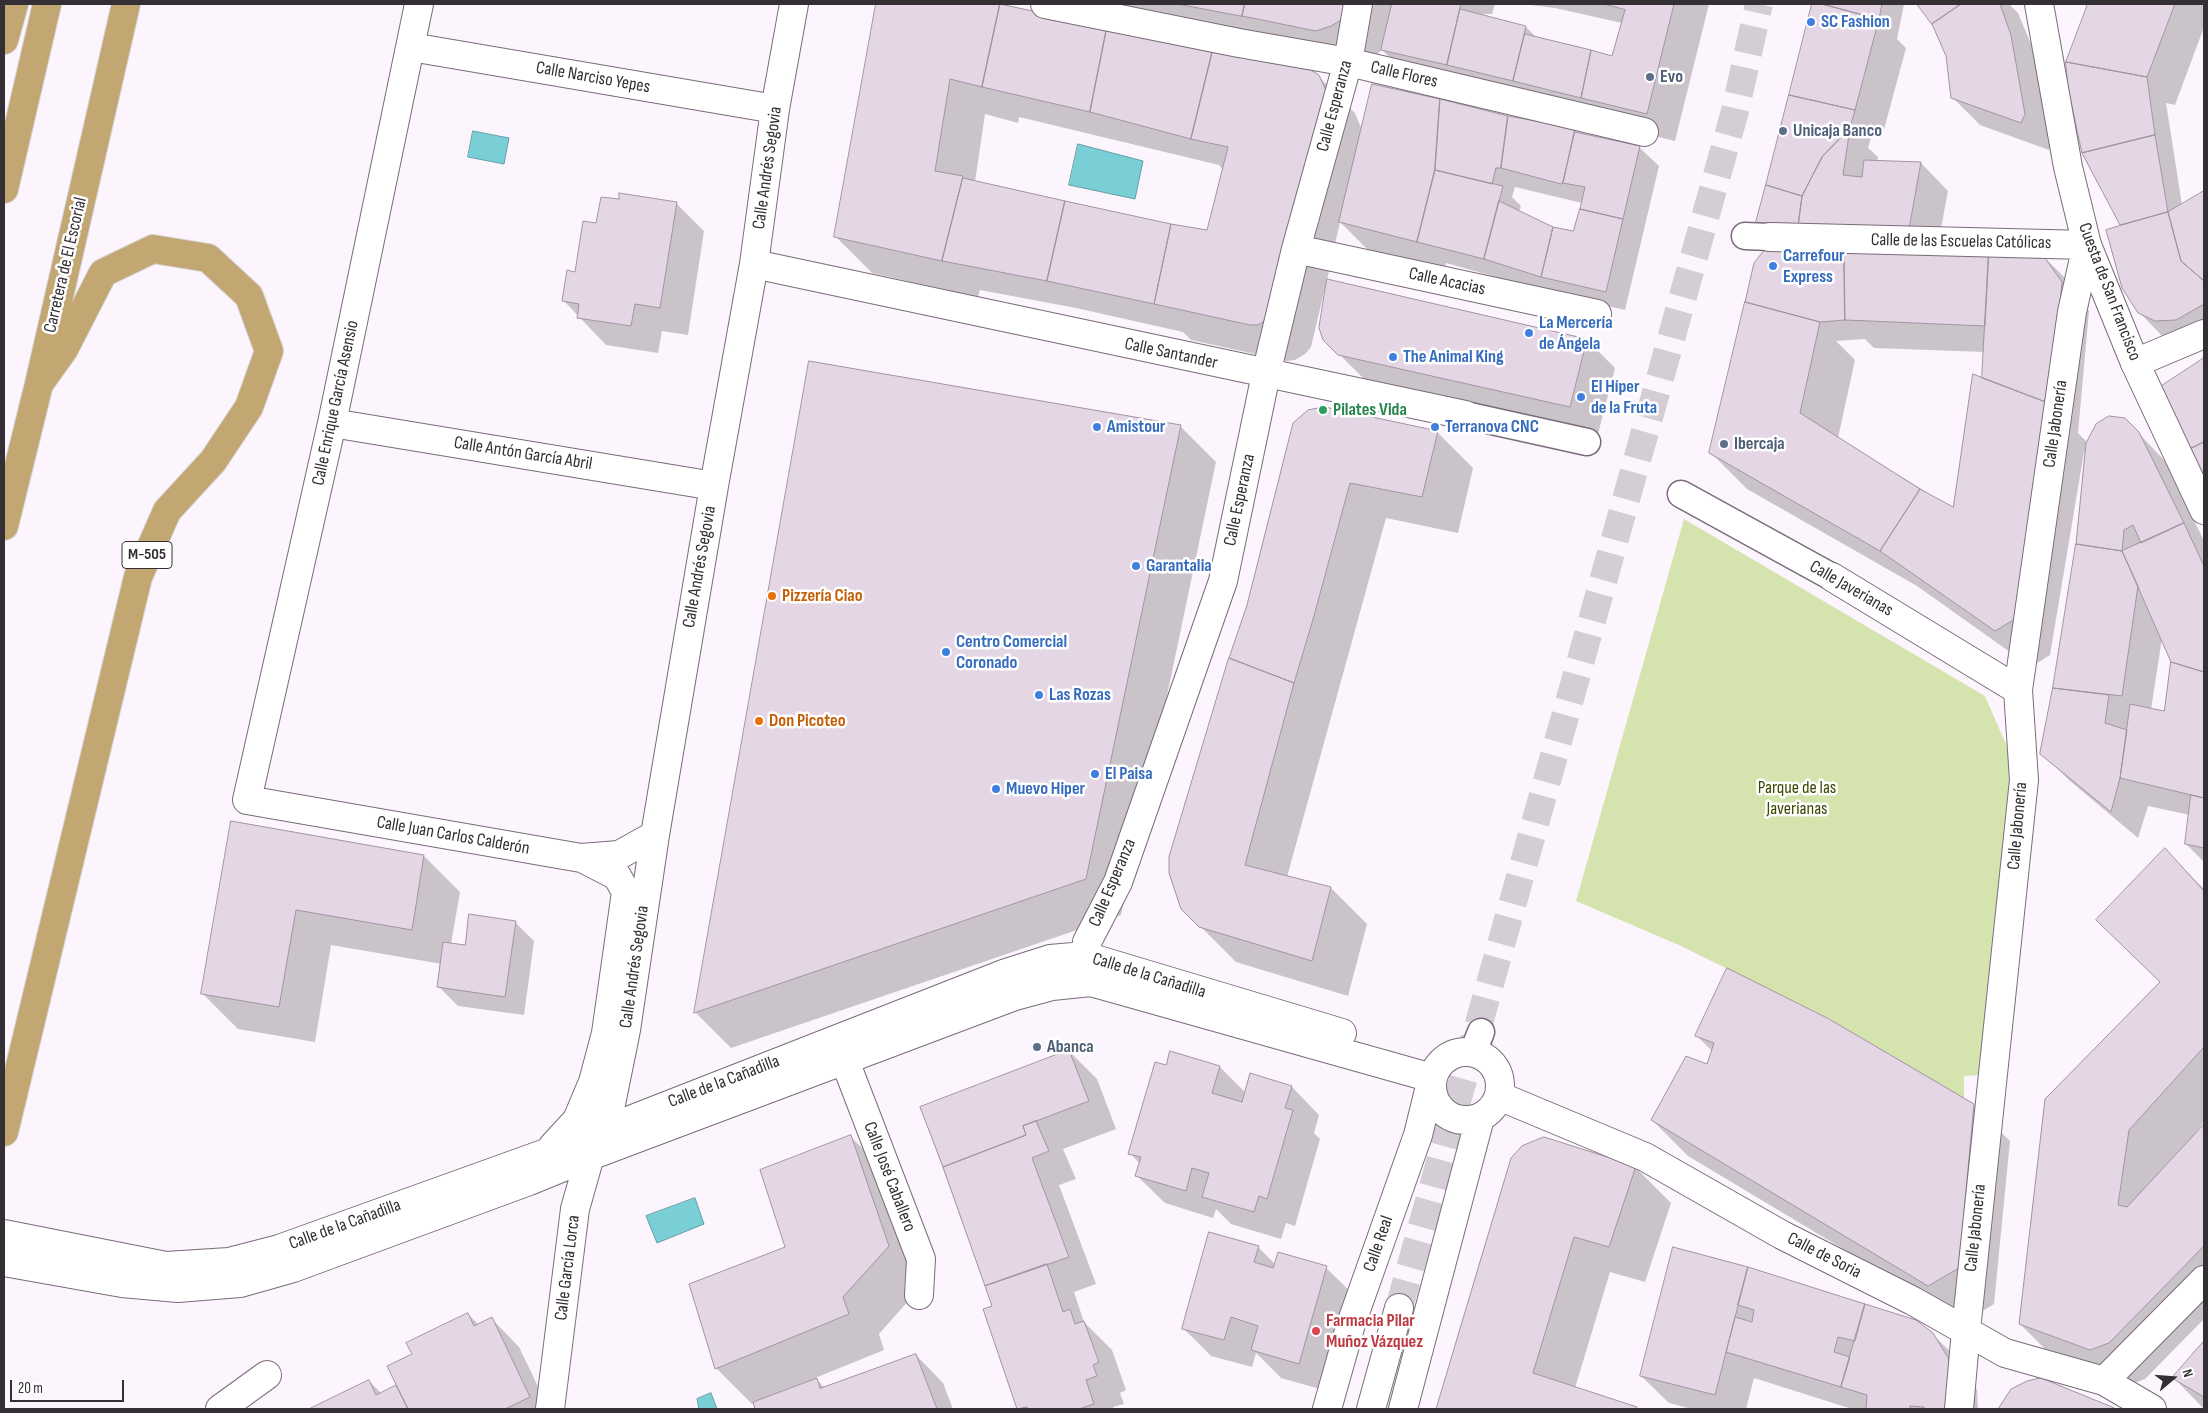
<!DOCTYPE html>
<meta charset="utf-8">
<style>
body{margin:0}
#map{position:relative;width:2208px;height:1413px;overflow:hidden;background:#fdf5fd;font-family:"Sofia Sans Condensed",sans-serif}
canvas{display:block}
.frame{position:absolute;inset:0;border:5px solid #342f34;pointer-events:none}
.north{position:absolute;left:2148px;top:1353px;width:50px;height:50px;-webkit-text-stroke:4px #fff;paint-order:stroke;rotate:72deg;font-size:14px;font-weight:700;line-height:20px;text-align:center;color:#342f34}
.north::after{content:'';display:block;margin:auto;width:18px;height:22px;background:#342f34;clip-path:polygon(50% 0,100% 100%,50% 72%,0 100%)}
.scale{position:absolute;left:10px;top:1380px;width:114px;height:22px;box-sizing:border-box;border:2px solid #342f34;border-top:0;padding-left:6px;font-size:15px;line-height:18px;white-space:nowrap;color:#342f34;-webkit-text-stroke:4px #fff;paint-order:stroke}
</style>
<div id="map">
<canvas width="2208" height="1413"></canvas>
<div class="frame"></div>
<div class="north">N</div>
<div class="scale">20 m</div>
</div>
<script>
const ctx = document.querySelector('canvas').getContext('2d');
ctx.lineJoin = 'round';
function paint(path, color) { ctx.fillStyle = color; ctx.fill(path, 'evenodd'); }
function strokePath(path, color, width, dash) { ctx.strokeStyle = color; ctx.lineWidth = width; ctx.lineCap = dash ? 'butt' : 'round'; ctx.setLineDash(dash || []); ctx.stroke(path); }
function label(font, color, halo, rows, align = 'center') {
  ctx.font = font + ' "Sofia Sans Condensed",sans-serif'; ctx.lineWidth = 5; ctx.setLineDash([]); ctx.textBaseline = 'middle'; ctx.strokeStyle = halo; ctx.fillStyle = color; for (const [text, x, y, turn = 0] of rows) {
    ctx.save(); ctx.translate(x, y); ctx.rotate((+turn || 0) * Math.PI / 180); ctx.textAlign = isNaN(turn) ? turn : align; if (halo) ctx.strokeText(text, 0, 0); ctx.fillText(text, 0, 0); ctx.restore();
  }
}
const green = new Path2D(`
 M 1684,519 L 1985,696 L 2015,765 L 1980,1075 L 1964,1076 L 1964,1099 L 1829,1019 L 1681,946 L 1576,901 Z`);
const water = new Path2D(`
 M 473,131 L 509,138 L 504,164 L 468,157 Z
 M 1078,144 L 1143,161 L 1135,199 L 1069,185 Z
 M 695,1198 L 704,1224 L 657,1243 L 646,1216 Z
 M 711,1393 L 717,1409 L 699,1409 L 697,1399 Z`);
const shadow = new Path2D(`
 M 877,4 L 1000,4 L 1318,76 L 1355,113 L 1362,130 L 1508,117 L 1575,130 L 1579,134 L 1640,148 L 1659,166 L 1625,310 L 1560,295 L 1446,263 L 1445,270 L 1368,250 L 1340,222 L 1327,280 L 1587,340 L 1615,368 L 1598,434 L 1367,382 L 1324,339 L 1327,288 L 1325,288 L 1311,347 L 1305,354 L 1295,360 L 1287,361 L 1191,340 L 1183,332 L 1076,308 L 980,290 L 978,297 L 872,273 L 836,237 ZM 985,114 L 1018,123 L 1019,117 L 1219,165 L 1223,170 L 1208,232 L 1170,225 L 975,182 ZM 1515,187 L 1582,203 L 1574,233 L 1553,228 L 1519,212 L 1521,206 L 1512,197 Z
 M 1062,4 L 1495,4 L 1492,14 L 1484,14 L 1483,16 L 1526,27 L 1537,38 L 1613,58 L 1622,23 L 1555,8 L 1522,4 L 1709,4 L 1675,141 L 1410,77 L 1382,50 L 1368,62 Z
 M 1813,4 L 1904,4 L 1897,39 L 1906,48 L 1882,137 L 1872,135 L 1868,148 L 1878,157 L 1877,162 L 1921,163 L 1948,191 L 1937,250 L 2039,252 L 2067,280 L 2089,311 L 2078,433 L 2087,442 L 2125,419 L 2166,462 L 2204,541 L 2204,862 L 2186,844 L 2190,815 L 2148,806 L 2138,838 L 2070,781 L 2042,753 L 2054,688 L 2077,544 L 2086,453 L 2084,452 L 2050,655 L 2031,667 L 1917,586 L 1747,489 L 1711,453 L 1768,247 L 1790,95 ZM 1865,339 L 1874,348 L 1985,352 L 1983,380 L 1954,509 L 1838,438 L 1855,360 L 1836,341 ZM 2162,638 L 2172,662 L 2165,712 L 2151,710 Z
 M 1919,4 L 2009,4 L 2018,13 L 2039,63 L 2052,143 L 2049,150 L 1980,125 L 1952,97 L 1947,55 L 1933,23 Z
 M 2089,4 L 2204,4 L 2204,27 L 2175,105 L 2166,103 L 2182,205 L 2204,192 L 2204,347 L 2167,341 L 2139,312 L 2123,226 L 2067,62 Z
 M 677,204 L 704,231 L 688,335 L 662,331 L 658,353 L 606,345 L 563,300 L 598,224 Z
 M 2204,360 L 2204,496 L 2161,388 Z
 M 1325,408 L 1437,432 L 1473,468 L 1458,533 L 1386,518 L 1287,877 L 1331,888 L 1367,924 L 1348,996 L 1236,962 L 1182,908 Z
 M 1180,426 L 1216,462 L 1121,915 L 731,1048 L 695,1012 Z
 M 232,822 L 424,856 L 460,892 L 451,944 L 466,947 L 515,922 L 534,941 L 524,1015 L 458,1006 L 439,987 L 442,964 L 331,945 L 315,1042 L 238,1029 L 202,993 Z
 M 2165,850 L 2204,889 L 2204,1122 L 2196,1132 L 2197,1134 L 2204,1126 L 2204,1319 L 2145,1379 L 2127,1386 L 2056,1360 L 2020,1324 L 2161,982 Z
 M 1697,1036 L 1973,1105 L 2010,1141 L 1994,1304 L 1965,1322 L 1688,1156 L 1652,1120 L 1708,1066 L 1713,1052 Z
 M 1069,1051 L 1097,1079 L 1116,1129 L 1063,1149 L 1076,1179 L 1059,1185 L 1096,1284 L 1074,1292 L 1084,1322 L 1112,1350 L 1126,1390 L 1120,1393 L 1124,1404 L 1113,1407 L 1114,1409 L 1019,1409 L 985,1310 L 993,1307 L 921,1108 Z
 M 1167,1067 L 1220,1067 L 1246,1093 L 1292,1087 L 1319,1115 L 1314,1133 L 1320,1139 L 1295,1226 L 1286,1223 L 1281,1239 L 1231,1224 L 1216,1209 L 1213,1218 L 1165,1203 L 1137,1176 L 1140,1164 L 1130,1153 Z
 M 851,1137 L 887,1173 L 925,1282 L 879,1334 L 884,1350 L 815,1378 L 825,1388 L 916,1355 L 943,1383 L 953,1409 L 757,1409 L 754,1403 L 752,1404 L 716,1368 Z
 M 1544,1139 L 1635,1167 L 1671,1203 L 1645,1282 L 1610,1272 L 1575,1388 L 1638,1409 L 1437,1409 L 1512,1159 L 1523,1147 Z
 M 1258,1247 L 1275,1264 L 1326,1268 L 1354,1295 L 1327,1391 L 1281,1378 L 1256,1353 L 1252,1367 L 1211,1356 L 1183,1328 Z
 M 1674,1249 L 1932,1334 L 1961,1362 L 1972,1377 L 1977,1390 L 1978,1409 L 1852,1409 L 1754,1378 L 1746,1409 L 1692,1409 L 1669,1403 L 1641,1376 Z
 M 468,1314 L 479,1325 L 492,1319 L 519,1347 L 549,1409 L 312,1409 L 369,1381 L 381,1393 L 398,1385 L 414,1355 Z
 M 2204,1343 L 2204,1409 L 2174,1378 Z
 M 2012,1390 L 2111,1408 L 2114,1409 L 1999,1409 Z`);
const building = new Path2D(`
 M 876,4 L 1000,4 L 982,87 L 950,79 L 935,171 L 963,176 L 942,261 L 834,237 Z
 M 1000,4 L 1107,27 L 1090,112 L 982,87 Z
 M 1178,4 L 1245,4 L 1242,16 Z
 M 1245,4 L 1350,4 L 1344,18 L 1331,26 L 1316,31 L 1242,16 Z
 M 1392,4 L 1461,4 L 1447,65 L 1381,50 Z
 M 1604,4 L 1674,4 L 1647,114 L 1581,98 L 1591,50 L 1612,56 L 1625,10 Z
 M 1812,4 L 1822,4 L 1879,19 L 1855,110 L 1789,95 Z
 M 1822,4 L 1882,4 L 1879,19 Z
 M 1917,4 L 1961,4 L 1932,24 Z
 M 1961,4 L 2000,4 L 2011,35 L 2025,114 L 2021,123 L 1951,98 L 1946,56 L 1932,24 Z
 M 2088,4 L 2175,4 L 2147,77 L 2066,62 Z
 M 1460,9 L 1526,26 L 1513,81 L 1447,65 Z
 M 1107,27 L 1213,49 L 1191,139 L 1090,112 Z
 M 1525,34 L 1591,50 L 1581,98 L 1513,81 Z
 M 1213,49 L 1311,70 L 1319,75 L 1327,93 L 1269,318 L 1258,325 L 1250,325 L 1154,304 L 1171,224 L 1207,230 L 1228,147 L 1191,139 Z
 M 2066,62 L 2147,77 L 2155,135 L 2082,153 L 2068,89 Z
 M 1372,84 L 1440,99 L 1435,170 L 1417,242 L 1339,222 Z
 M 1789,95 L 1855,110 L 1850,128 L 1822,157 L 1802,196 L 1766,185 Z
 M 1440,99 L 1508,116 L 1501,168 L 1496,168 L 1492,184 L 1435,170 Z
 M 1508,116 L 1575,128 L 1563,183 L 1561,184 L 1501,168 Z
 M 1850,128 L 1843,175 L 1862,177 L 1864,160 L 1921,162 L 1909,229 L 1798,226 L 1802,196 L 1822,157 Z
 M 1575,132 L 1640,146 L 1623,219 L 1580,209 L 1585,187 L 1563,183 Z
 M 2155,135 L 2168,212 L 2120,225 L 2082,153 Z
 M 1435,170 L 1503,186 L 1484,259 L 1417,242 Z
 M 963,178 L 1065,201 L 1047,281 L 942,261 Z
 M 1766,185 L 1802,196 L 1798,226 L 1755,226 Z
 M 2204,191 L 2204,281 L 2181,261 L 2168,212 Z
 M 619,193 L 677,202 L 660,308 L 635,304 L 631,326 L 577,318 L 579,304 L 562,301 L 567,270 L 575,272 L 583,221 L 596,223 L 601,197 L 619,199 Z
 M 1065,201 L 1171,224 L 1154,304 L 1047,281 Z
 M 1499,201 L 1553,227 L 1541,277 L 1484,259 Z
 M 1580,209 L 1623,219 L 1606,292 L 1541,277 L 1553,227 L 1573,231 Z
 M 2168,212 L 2181,261 L 2204,281 L 2204,304 L 2176,320 L 2155,321 L 2138,313 L 2122,288 L 2106,230 Z
 M 1768,246 L 1844,248 L 1845,320 L 1820,322 L 1745,302 L 1754,263 Z
 M 1844,248 L 1989,250 L 1985,326 L 1845,320 Z
 M 1989,250 L 2040,251 L 2062,282 L 2051,404 L 1982,378 Z
 M 1327,279 L 1587,339 L 1570,407 L 1338,355 L 1323,340 L 1319,328 Z
 M 1745,302 L 1820,322 L 1800,413 L 1920,489 L 1880,551 L 1709,453 Z
 M 2204,358 L 2204,442 L 2182,453 L 2160,387 Z
 M 809,361 L 1181,425 L 1086,879 L 694,1013 Z
 M 1973,374 L 2051,404 L 2015,619 L 1995,631 L 1880,551 L 1920,489 L 1953,507 Z
 M 1325,407 L 1438,431 L 1422,497 L 1350,483 L 1314,616 L 1294,683 L 1229,658 L 1247,605 L 1293,423 L 1308,410 Z
 M 2109,416 L 2125,418 L 2139,432 L 2184,523 L 2141,543 L 2133,525 L 2124,530 L 2122,551 L 2076,544 L 2086,443 L 2096,424 Z
 M 2204,442 L 2204,498 L 2182,453 Z
 M 2184,523 L 2204,566 L 2204,672 L 2171,662 L 2122,551 Z
 M 2076,544 L 2122,551 L 2138,586 L 2122,696 L 2053,688 Z
 M 1229,658 L 1294,683 L 1245,865 L 1331,887 L 1312,961 L 1199,927 L 1181,909 L 1169,873 L 1169,857 Z
 M 2171,662 L 2204,672 L 2204,798 L 2120,778 L 2130,704 L 2164,711 Z
 M 2053,688 L 2109,695 L 2105,723 L 2127,730 L 2120,778 L 2111,812 L 2040,754 Z
 M 2191,795 L 2204,798 L 2204,848 L 2185,844 Z
 M 231,821 L 424,855 L 412,930 L 296,910 L 279,1007 L 201,994 Z
 M 2165,848 L 2204,891 L 2204,1047 L 2129,1130 L 2118,1205 L 2127,1207 L 2204,1124 L 2204,1246 L 2109,1343 L 2090,1350 L 2019,1324 L 2045,1099 L 2160,982 L 2096,920 Z
 M 469,914 L 516,921 L 505,997 L 437,987 L 443,942 L 465,945 Z
 M 1727,968 L 1829,1019 L 1974,1104 L 1959,1268 L 1928,1286 L 1651,1120 L 1686,1056 L 1707,1064 L 1714,1043 L 1695,1036 Z
 M 1069,1050 L 1089,1101 L 1023,1126 L 1026,1135 L 943,1167 L 920,1107 Z
 M 1170,1051 L 1220,1066 L 1212,1093 L 1242,1102 L 1250,1073 L 1292,1086 L 1285,1108 L 1293,1110 L 1267,1199 L 1259,1196 L 1254,1212 L 1202,1197 L 1209,1173 L 1192,1168 L 1186,1191 L 1135,1176 L 1141,1157 L 1128,1154 L 1155,1062 L 1166,1065 Z
 M 1036,1121 L 1049,1151 L 1032,1158 L 1069,1257 L 985,1286 L 943,1167 L 1026,1135 L 1023,1126 Z
 M 851,1135 L 889,1246 L 843,1297 L 849,1314 L 715,1369 L 689,1284 L 785,1247 L 760,1170 Z
 M 1544,1137 L 1636,1166 L 1609,1247 L 1574,1237 L 1533,1373 L 1637,1407 L 1637,1409 L 1436,1409 L 1511,1158 L 1522,1146 Z
 M 1209,1232 L 1259,1246 L 1254,1262 L 1273,1268 L 1278,1252 L 1327,1266 L 1299,1364 L 1251,1350 L 1258,1326 L 1231,1317 L 1224,1340 L 1182,1329 Z
 M 1673,1247 L 1748,1267 L 1715,1395 L 1640,1376 Z
 M 1047,1264 L 1063,1312 L 1070,1309 L 1075,1324 L 1084,1321 L 1099,1362 L 1093,1365 L 1097,1376 L 1086,1380 L 1094,1404 L 1079,1409 L 1028,1409 L 1027,1407 L 1017,1409 L 983,1309 L 992,1306 L 985,1286 Z
 M 1748,1267 L 1865,1304 L 1855,1341 L 1838,1337 L 1834,1352 L 1850,1357 L 1841,1387 L 1726,1352 L 1735,1317 L 1752,1322 L 1754,1310 L 1738,1305 Z
 M 1865,1304 L 1916,1320 L 1933,1333 L 1950,1361 L 1949,1409 L 1924,1409 L 1924,1407 L 1910,1406 L 1910,1409 L 1866,1409 L 1867,1395 L 1841,1387 Z
 M 468,1313 L 474,1326 L 492,1317 L 530,1397 L 505,1409 L 408,1409 L 387,1366 L 412,1354 L 406,1343 Z
 M 2204,1341 L 2204,1397 L 2172,1378 Z
 M 916,1354 L 937,1409 L 755,1409 L 753,1402 L 817,1378 L 820,1388 Z
 M 2041,1378 L 2112,1407 L 2116,1409 L 1998,1409 L 2011,1389 L 2027,1381 Z
 M 369,1380 L 376,1395 L 396,1385 L 408,1409 L 309,1409 Z`);
const tertiaryTunnel = new Path2D(`
 M 1399,1308 L 1735,111 L 1759,4`);
const pedestrian = new Path2D(`
 M 1745,236 L 1770,237
 M 1465,415 L 1587,442
 M 1681,494 L 1832,577
 M 1473,1052 L 1481,1032`);
const minor = new Path2D(`
 M 419,4 L 332,423 L 247,800 L 581,858 L 619,855 L 655,835
 M 1045,4 L 1239,43 L 1348,62 L 1644,132
 M 411,47 L 775,109
 M 1770,237 L 2087,245 L 2072,312 L 2018,690 L 2024,780 L 1966,1330 L 1959,1409
 M 1296,249 L 1597,314
 M 754,264 L 1465,415
 M 2135,363 L 2204,334
 M 332,423 L 714,486
 M 1832,577 L 2018,690
 M 1089,973 L 1085,956 L 1087,942 L 1118,882 L 1223,581 L 1266,374 L 1296,249 L 1348,62 L 1358,4
 M1432 1086a34 34 0 1 1 68 0a34 34 0 1 1-68 0Z
 M 845,1061 L 921,1259 L 919,1295
 M 1499,1096 L 1645,1157 L 1782,1235 L 1913,1301 L 2005,1353 L 2104,1381 L 2152,1409
 M 553,1146 L 577,1120 L 593,1082 L 606,1033 L 626,892 L 617,876 L 582,858
 M 4,1234 L 166,1266 L 229,1262 L 279,1249 L 546,1153 L 1006,973 L 1050,959 L 1085,956 L 1342,1033
 M 4,1262 L 122,1283 L 178,1288 L 240,1283 L 293,1268 L 529,1181 L 590,1156 L 1015,996 L 1052,986 L 1091,982 L 1432,1078 L 1418,1135 L 1351,1324 L 1327,1409
 M 2104,1381 L 2204,1280
 M 220,1409 L 267,1375
 M 550,1409 L 575,1209 L 590,1156 L 611,1104 L 626,1030 L 655,835 L 714,486 L 754,264 L 775,109 L 794,4
 M 1403,1409 L 1480,1118`);
const tertiary = new Path2D(`
 M 2039,4 L 2068,167 L 2087,245 L 2135,363 L 2204,510
 M 1371,1409 L 1399,1308`);
const trunk = new Path2D(`
 M 4,40 L 14,4
 M 4,189 L 47,4
 M 4,526 L 39,384 L 126,4
 M 4,1132 L 138,577 L 167,511 L 213,461 L 249,407 L 269,351 L 249,296 L 208,258 L 153,249 L 103,273 L 64,349 L 39,384`);
const markers = [
 [1811,22,5,"#3f7fe0"],
 [1650,77,5,"#5c6f8a"],
 [1783,131,5,"#5c6f8a"],
 [1773,266,5,"#3f7fe0"],
 [1529,333,5,"#3f7fe0"],
 [1393,357,5,"#3f7fe0"],
 [1581,397,5,"#3f7fe0"],
 [1323,410,5,"#2e9e5b"],
 [1097,427,5,"#3f7fe0"],
 [1435,427,5,"#3f7fe0"],
 [1724,444,5,"#5c6f8a"],
 [1136,566,5,"#3f7fe0"],
 [772,596,5,"#e8710a"],
 [946,652,5,"#3f7fe0"],
 [1039,695,5,"#3f7fe0"],
 [759,721,5,"#e8710a"],
 [1095,774,5,"#3f7fe0"],
 [996,789,5,"#3f7fe0"],
 [1037,1047,5,"#5c6f8a"],
 [1316,1331,5,"#e0444e"]
];
const shields = [
 [147,555,50]
];
const shieldNames = [
 ["M-505",147,555]
];
const shopNames = [
 ["SC Fashion",1821,22],
 ["Carrefour",1783,256],
 ["Express",1783,277],
 ["La Mercería",1539,323],
 ["de Ángela",1539,344],
 ["The Animal King",1403,357],
 ["El Híper",1591,387],
 ["de la Fruta",1591,408],
 ["Amistour",1107,427],
 ["Terranova CNC",1445,427],
 ["Garantalia",1146,566],
 ["Centro Comercial",956,642],
 ["Coronado",956,663],
 ["Las Rozas",1049,695],
 ["El Paisa",1105,774],
 ["Muevo Hiper",1006,789]
];
const streetNames = [
 ["Calle Flores",1404,75,13],
 ["Calle Narciso Yepes",593,78,10],
 ["Calle Esperanza",1335,106,-75],
 ["Calle Andrés Segovia",768,168,-82],
 ["Calle de las Escuelas Católicas",1961,242,1],
 ["Carretera de El Escorial",66,265,-77],
 ["Calle Acacias",1447,282,12],
 ["Cuesta de San Francisco",2109,292,69],
 ["Calle Santander",1171,354,12],
 ["Calle Enrique García Asensio",336,403,-78],
 ["Calle Jabonería",2056,424,-82],
 ["Calle Antón García Abril",523,454,9],
 ["Calle Esperanza",1240,500,-78],
 ["Calle Andrés Segovia",700,567,-80],
 ["Calle Javerianas",1851,589,30],
 ["Calle Jabonería",2018,826,-85],
 ["Calle Juan Carlos Calderón",453,836,10],
 ["Calle Esperanza",1113,883,-67],
 ["Calle Andrés Segovia",635,967,-82],
 ["Calle de la Cañadilla",1149,976,17],
 ["Calle de la Cañadilla",724,1082,-21],
 ["Calle José Caballero",889,1177,69],
 ["Calle de la Cañadilla",345,1225,-20],
 ["Calle Jabonería",1976,1228,-84],
 ["Calle Real",1379,1244,-71],
 ["Calle de Soria",1824,1256,27],
 ["Calle García Lorca",568,1268,-83]
];
const serviceNames = [
 ["Evo",1660,77],
 ["Unicaja Banco",1793,131],
 ["Ibercaja",1734,444],
 ["Abanca",1047,1047]
];
const leisureNames = [
 ["Pilates Vida",1333,410]
];
const foodNames = [
 ["Pizzería Ciao",782,596],
 ["Don Picoteo",769,721]
];
const parkNames = [
 ["Parque de las",1797,788],
 ["Javerianas",1797,809]
];
const healthNames = [
 ["Farmacia Pilar",1326,1321],
 ["Muñoz Vázquez",1326,1342]
];
paint(green, '#d5e4ae');
paint(water, '#7acfd7');
strokePath(water, '#659fa6', 1);
paint(shadow, '#0003');
paint(building, '#e4d6e4');
strokePath(building, '#a194a1', 1);
strokePath(tertiaryTunnel, '#d5cdd5', 28, [28, 14]);
strokePath(pedestrian, '#786c79', 29);
strokePath(minor, '#786c79', 30);
strokePath(tertiary, '#786c79', 30);
strokePath(trunk, '#d6d5d6', 30);
strokePath(pedestrian, '#fff', 26);
strokePath(minor, '#fff', 28);
strokePath(tertiary, '#fff', 28);
strokePath(trunk, '#c2a772', 28);
for (const [x, y, r, color] of markers) { const dot = new Path2D(); dot.arc(x, y, r, 0, 2 * Math.PI); ctx.fillStyle = color; ctx.fill(dot); strokePath(dot, '#fff', 2); }
for (const [x, y, w] of shields) { const box = new Path2D(); box.roundRect(x - w / 2, y - 13.5, w, 27, 4); ctx.fillStyle = '#fff'; ctx.fill(box); strokePath(box, '#342f34', 1); }
label('bold 16px', '#342f34', null, shieldNames);
label('bold 18px', '#366cbe', '#fff', shopNames, 'left');
label('18px', '#342f34', '#fff', streetNames);
label('bold 18px', '#4e5e75', '#fff', serviceNames, 'left');
label('bold 18px', '#27864d', '#fff', leisureNames, 'left');
label('bold 18px', '#c56008', '#fff', foodNames, 'left');
label('18px', '#3b4700', '#fff', parkNames);
label('bold 18px', '#be3a42', '#fff', healthNames, 'left');
</script>
